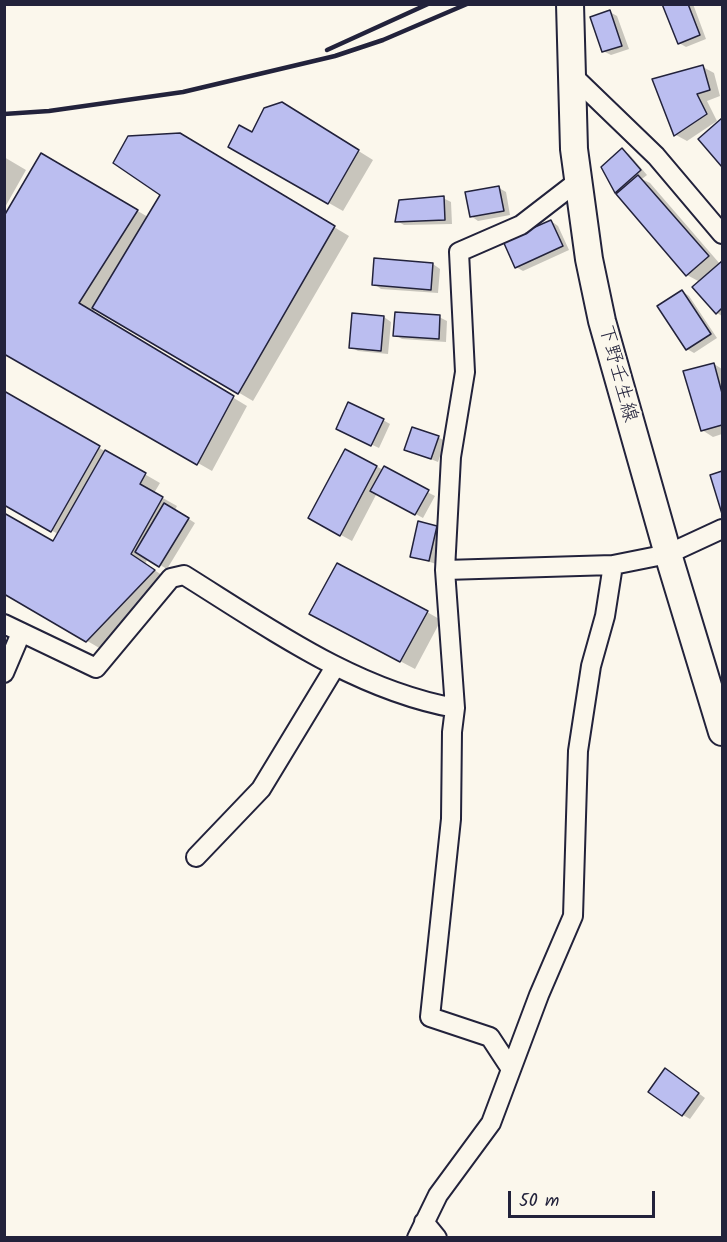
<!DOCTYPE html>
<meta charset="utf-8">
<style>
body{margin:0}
#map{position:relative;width:727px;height:1242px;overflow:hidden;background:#fbf7ec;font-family:Kalam,sans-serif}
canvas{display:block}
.frame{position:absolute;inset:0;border:6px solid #22223b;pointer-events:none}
.scale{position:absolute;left:508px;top:1191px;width:147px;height:27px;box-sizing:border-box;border:3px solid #22223b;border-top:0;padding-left:8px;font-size:18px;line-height:21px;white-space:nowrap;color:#22223b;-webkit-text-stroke:4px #fbf7ec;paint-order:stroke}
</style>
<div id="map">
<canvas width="727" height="1242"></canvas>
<div class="frame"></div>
<div class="scale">50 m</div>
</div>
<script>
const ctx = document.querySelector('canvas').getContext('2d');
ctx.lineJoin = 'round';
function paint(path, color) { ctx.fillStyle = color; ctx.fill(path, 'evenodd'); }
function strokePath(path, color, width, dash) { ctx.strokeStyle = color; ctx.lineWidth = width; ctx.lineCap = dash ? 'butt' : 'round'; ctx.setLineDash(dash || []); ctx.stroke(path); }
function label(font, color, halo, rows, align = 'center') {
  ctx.font = font + ' Kalam,"Klee One",sans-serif'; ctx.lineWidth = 4.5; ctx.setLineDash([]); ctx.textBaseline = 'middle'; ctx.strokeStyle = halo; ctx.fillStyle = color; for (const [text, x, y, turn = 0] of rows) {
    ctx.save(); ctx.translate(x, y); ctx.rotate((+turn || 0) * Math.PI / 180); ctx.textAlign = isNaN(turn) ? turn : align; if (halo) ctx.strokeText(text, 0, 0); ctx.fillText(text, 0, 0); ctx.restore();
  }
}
const shadow = new Path2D(`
 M 666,4 L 693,4 L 706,39 L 686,47 L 679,43 Z
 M 610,12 L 617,16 L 629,49 L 611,55 L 603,51 Z
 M 703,67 L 714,73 L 720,96 L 707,101 L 717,121 L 687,141 L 676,135 L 654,80 Z
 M 296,112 L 373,160 L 343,211 L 230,147 Z
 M 722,120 L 722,165 L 700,139 Z
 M 180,135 L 349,236 L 253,401 L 96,308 L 93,313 L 247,406 L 212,471 L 4,352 L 42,155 L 148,217 L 162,195 Z
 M 622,150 L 629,154 L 647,175 L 642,179 L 650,183 L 720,264 L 722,263 L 722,316 L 717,313 L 700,282 L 687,275 L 618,195 L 616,191 Z
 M 4,157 L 26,170 L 4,209 Z
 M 499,188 L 506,192 L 510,215 L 478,221 L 471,216 Z
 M 443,198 L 451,202 L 452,224 L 404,225 L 397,221 Z
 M 551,221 L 558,226 L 569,250 L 523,271 L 516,267 Z
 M 433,264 L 440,269 L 438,293 L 381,289 L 374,284 Z
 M 682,291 L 689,296 L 717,338 L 694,353 L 687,349 Z
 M 384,317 L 391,322 L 388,354 L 358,351 L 351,347 Z
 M 439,317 L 447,321 L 446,342 L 402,339 L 395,335 Z
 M 714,364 L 722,369 L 722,434 L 713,437 L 702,430 Z
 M 4,393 L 160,483 L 154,493 L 177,506 L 175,510 L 195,523 L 167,569 L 148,558 L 145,564 L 168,579 L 101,649 L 4,592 L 53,543 L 58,534 L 4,504 Z
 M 383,420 L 390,424 L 379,448 L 345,432 Z
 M 438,437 L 445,441 L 438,462 L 406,449 Z
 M 346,451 L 435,496 L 423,518 L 377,493 L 352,541 L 310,518 Z
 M 722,472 L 722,509 L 712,476 Z
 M 436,527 L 444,531 L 436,564 L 412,556 Z
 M 427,612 L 441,620 L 415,669 L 326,622 Z
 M 673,1074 L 705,1098 L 690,1119 L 683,1115 Z`);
const building = new Path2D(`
 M 662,4 L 688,4 L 700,35 L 678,44 Z
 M 610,10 L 622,46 L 602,52 L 590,17 Z
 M 703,65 L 710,90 L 697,94 L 707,114 L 674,136 L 652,79 Z
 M 282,102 L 359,150 L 328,204 L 228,147 L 239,125 L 252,132 L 264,108 Z
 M 722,118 L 722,167 L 698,139 Z
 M 180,133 L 335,226 L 238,394 L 92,308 L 160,195 L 113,163 L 128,136 Z
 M 622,148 L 641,170 L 615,193 L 601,167 Z
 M 41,153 L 138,210 L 79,303 L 234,396 L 197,465 L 4,354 L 4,216 Z
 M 638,175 L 709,256 L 686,276 L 616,194 Z
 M 499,186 L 504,211 L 470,217 L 465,192 Z
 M 444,196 L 445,220 L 395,222 L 399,200 Z
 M 551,220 L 563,246 L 515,268 L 503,241 Z
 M 374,258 L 433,263 L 431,290 L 372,285 Z
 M 722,261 L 722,308 L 716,314 L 692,287 Z
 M 682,290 L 711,334 L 686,350 L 657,306 Z
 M 395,312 L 440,315 L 439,339 L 393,336 Z
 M 352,313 L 384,316 L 381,351 L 349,348 Z
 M 714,363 L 722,393 L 722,425 L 701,431 L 683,371 Z
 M 4,391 L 100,446 L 51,532 L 4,505 Z
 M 348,402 L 384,419 L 371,446 L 336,429 Z
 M 412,427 L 439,436 L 431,459 L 404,450 Z
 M 345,449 L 377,466 L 340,536 L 308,518 Z
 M 105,450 L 146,473 L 140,484 L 163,497 L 131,554 L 155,570 L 86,642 L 4,594 L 4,513 L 53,541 Z
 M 384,466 L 429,490 L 415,515 L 370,491 Z
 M 722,471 L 722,514 L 710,475 Z
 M 164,503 L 189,518 L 159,567 L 135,552 Z
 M 418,521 L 437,526 L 429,561 L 410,557 Z
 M 337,563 L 428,611 L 400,662 L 309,614 Z
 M 665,1068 L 699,1093 L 682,1116 L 648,1092 Z`);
const minor = new Path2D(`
 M 572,75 L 656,156 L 722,234
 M 445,570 L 613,565 L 668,554 L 722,529
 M 4,624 L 96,668 L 171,578 L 184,575 C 269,628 355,690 455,708
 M 4,673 L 21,633
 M 196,857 L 261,789 L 335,667
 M 511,1069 L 490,1037 L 430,1017 L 451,819 L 452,732 L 455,708 L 445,570 L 451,457 L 465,372 L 459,252 L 521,225 L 578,181
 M 424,1222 L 437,1238
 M 417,1238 L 438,1195 L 491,1123 L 539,995 L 573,916 L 578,751 L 591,666 L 605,616 L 613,565`);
const secondary = new Path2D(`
 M 570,4 L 574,149 L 589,259 L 602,321 L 668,554 L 722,732`);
const rail = new Path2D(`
 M 327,50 L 428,4
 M 4,114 L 49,111 L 183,92 L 335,56 L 383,40 L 467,4`);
const streetNames = [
 ["下野壬生線",616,374,75]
];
paint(shadow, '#0003');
paint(building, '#bbbef0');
strokePath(building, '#22223b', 1.5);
strokePath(minor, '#22223b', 22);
strokePath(secondary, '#22223b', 30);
strokePath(minor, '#fbf7ec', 18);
strokePath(secondary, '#fbf7ec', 26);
strokePath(rail, '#22223b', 4.5);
label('20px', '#22223b', '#fbf7ec', streetNames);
</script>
